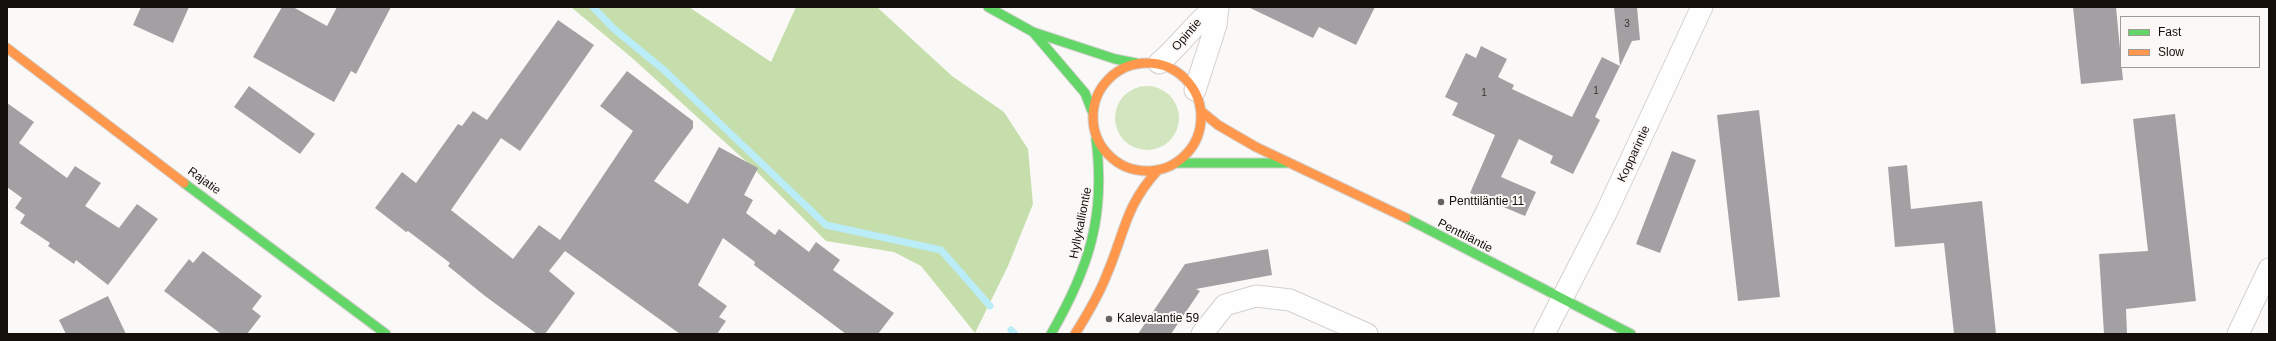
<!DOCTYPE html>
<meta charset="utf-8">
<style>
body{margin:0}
#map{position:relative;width:2276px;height:341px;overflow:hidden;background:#fbf9f7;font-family:Arial,sans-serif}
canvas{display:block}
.frame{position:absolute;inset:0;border:8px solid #150f0b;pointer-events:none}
.legend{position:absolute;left:2120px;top:16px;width:140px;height:52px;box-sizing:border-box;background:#fcf8f6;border:1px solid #a09b98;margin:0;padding:5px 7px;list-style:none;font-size:12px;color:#150f0b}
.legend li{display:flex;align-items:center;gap:8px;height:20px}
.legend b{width:20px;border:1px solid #a09b98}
</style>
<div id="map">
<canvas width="2276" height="341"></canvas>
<div class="frame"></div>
<ul class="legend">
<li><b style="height:5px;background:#63d668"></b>Fast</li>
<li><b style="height:5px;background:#ff974d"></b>Slow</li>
</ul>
</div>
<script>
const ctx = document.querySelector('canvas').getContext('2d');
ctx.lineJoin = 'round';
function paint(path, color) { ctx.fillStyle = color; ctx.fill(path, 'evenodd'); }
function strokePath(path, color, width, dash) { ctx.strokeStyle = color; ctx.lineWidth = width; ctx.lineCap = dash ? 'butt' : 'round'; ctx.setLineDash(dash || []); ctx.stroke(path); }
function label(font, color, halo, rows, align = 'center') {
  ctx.font = font + ' Arial,sans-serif'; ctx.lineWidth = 4; ctx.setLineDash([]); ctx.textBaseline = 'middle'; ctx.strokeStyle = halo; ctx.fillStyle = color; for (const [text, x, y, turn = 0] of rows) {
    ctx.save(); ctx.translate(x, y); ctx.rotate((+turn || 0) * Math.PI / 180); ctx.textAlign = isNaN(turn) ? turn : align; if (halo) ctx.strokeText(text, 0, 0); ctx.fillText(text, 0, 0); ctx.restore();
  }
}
const green = new Path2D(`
 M1115 118a32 32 0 1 1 64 0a32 32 0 1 1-64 0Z`);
const forest = new Path2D(`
 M 571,7 L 689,7 L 771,62 L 796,7 L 877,7 L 952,76 L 1004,112 L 1028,149 L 1033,204 L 1008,266 L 975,333 L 921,266 L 894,252 L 826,241 L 749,164 L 631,57 Z`);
const stream = new Path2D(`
 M 593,7 L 613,28 L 665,71 L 826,225 L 941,250 L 990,306
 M 1011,330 L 1015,334`);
const building = new Path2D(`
 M 141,7 L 189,7 L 173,43 L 133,25 Z
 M 282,7 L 293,7 L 327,26 L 337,7 L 391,7 L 356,74 L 351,71 L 334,102 L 253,57 Z
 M 1248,7 L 1375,7 L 1356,45 L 1319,27 L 1313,38 Z
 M 1614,7 L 1637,7 L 1640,40 L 1632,41 L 1620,66 Z
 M 2073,7 L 2116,7 L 2123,80 L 2081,84 Z
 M 558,20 L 594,45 L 520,151 L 501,138 L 451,210 L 513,259 L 539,225 L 560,240 L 633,131 L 600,106 L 627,71 L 693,121 L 693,128 L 654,181 L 688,204 L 719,147 L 758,168 L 744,195 L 753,200 L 746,213 L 775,235 L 779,229 L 809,252 L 816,242 L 840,260 L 833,270 L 894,313 L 878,334 L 846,334 L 754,265 L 755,262 L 723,238 L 698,285 L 727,306 L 719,317 L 726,321 L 717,334 L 680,334 L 565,251 L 549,271 L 575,293 L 545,334 L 537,334 L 485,296 L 448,266 L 450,263 L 408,231 L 406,232 L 375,208 L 402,172 L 416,183 L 458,124 L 462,126 L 473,111 L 487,120 Z
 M 1481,46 L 1507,59 L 1498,77 L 1514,85 L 1512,89 L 1572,117 L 1602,57 L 1620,66 L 1595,117 L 1600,120 L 1573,174 L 1550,163 L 1553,156 L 1519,139 L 1501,177 L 1536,192 L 1525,216 L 1470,193 L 1495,135 L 1452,115 L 1458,103 L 1445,97 L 1466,53 L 1476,58 Z
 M 249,86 L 315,134 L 300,154 L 234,107 Z
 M 7,103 L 34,122 L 19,143 L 67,178 L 75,166 L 101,183 L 85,206 L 119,228 L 137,204 L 158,219 L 108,285 L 76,260 L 74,264 L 48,246 L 50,243 L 20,223 L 25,215 L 15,208 L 22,198 L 7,187 Z
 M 1759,110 L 1780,297 L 1738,301 L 1717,115 Z
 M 2175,114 L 2196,301 L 2126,309 L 2127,334 L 2104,334 L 2099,254 L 2148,251 L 2133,119 Z
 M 1672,151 L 1696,160 L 1660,253 L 1636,244 Z
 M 1907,165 L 1911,209 L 1982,201 L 1996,334 L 1954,334 L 1944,243 L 1895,247 L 1888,167 Z
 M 1268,249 L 1272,275 L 1196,289 L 1200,291 L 1171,334 L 1138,334 L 1185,264 Z
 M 203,251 L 262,296 L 252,309 L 261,316 L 247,334 L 221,334 L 164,291 L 189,259 L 193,263 Z
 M 108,296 L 126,334 L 66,334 L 59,320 Z`);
const street = new Path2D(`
 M 1159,63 C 1180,46 1194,23 1216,7
 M 1195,90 L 1216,25 L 1218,7
 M 1202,334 L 1225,305 L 1256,296 L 1290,300 L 1367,334
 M 1544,334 L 1606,213 L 1702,7
 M 2238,334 L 2269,269`);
const fast = new Path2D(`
 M 988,7 L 1033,32 L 1115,59 L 1136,63
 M 1033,32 L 1085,93 L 1092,111
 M 1176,163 L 1286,163
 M 184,183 L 386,334
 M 1406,218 L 1631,334
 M 1051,334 C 1089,268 1106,216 1096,139`);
const slow = new Path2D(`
 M 7,48 L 184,183
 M1093 117a54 54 0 1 1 108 0a54 54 0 1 1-108 0Z
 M 1201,111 L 1218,125 L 1256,147 L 1406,218
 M 1075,334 C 1087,315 1099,295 1107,274 C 1125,232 1125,206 1158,170`);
const markers = [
 [1441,202,4,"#66615e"],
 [1109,319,4,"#66615e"]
];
const numberNames = [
 ["3",1627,24],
 ["1",1596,91],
 ["1",1484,93]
];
const streetNames = [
 ["Opintie",1187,35,-49],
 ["Kopparintie",1634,154,-65],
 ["Rajatie",204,181,36],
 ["Hyllykalliontie",1081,223,-79],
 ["Penttiläntie",1465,236,27]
];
const poiNames = [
 ["Penttiläntie 11",1449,202],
 ["Kalevalantie 59",1117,319]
];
paint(green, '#d2e5be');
paint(forest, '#c6deac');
strokePath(stream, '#baedf7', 7);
paint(building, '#a3a0a3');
strokePath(street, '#d4d0cd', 23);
strokePath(fast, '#d4d0cd', 11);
strokePath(slow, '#d4d0cd', 11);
strokePath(street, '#fefefe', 21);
strokePath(fast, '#63d668', 9);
strokePath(slow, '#ff974d', 9);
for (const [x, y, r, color] of markers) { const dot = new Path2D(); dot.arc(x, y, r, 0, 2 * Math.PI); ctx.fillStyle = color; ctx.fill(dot); strokePath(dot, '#fcf8f6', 1.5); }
label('10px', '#383331', null, numberNames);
label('12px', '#150f0b', '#fcf8f6', streetNames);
label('12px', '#150f0b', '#fcf8f6', poiNames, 'left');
</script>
